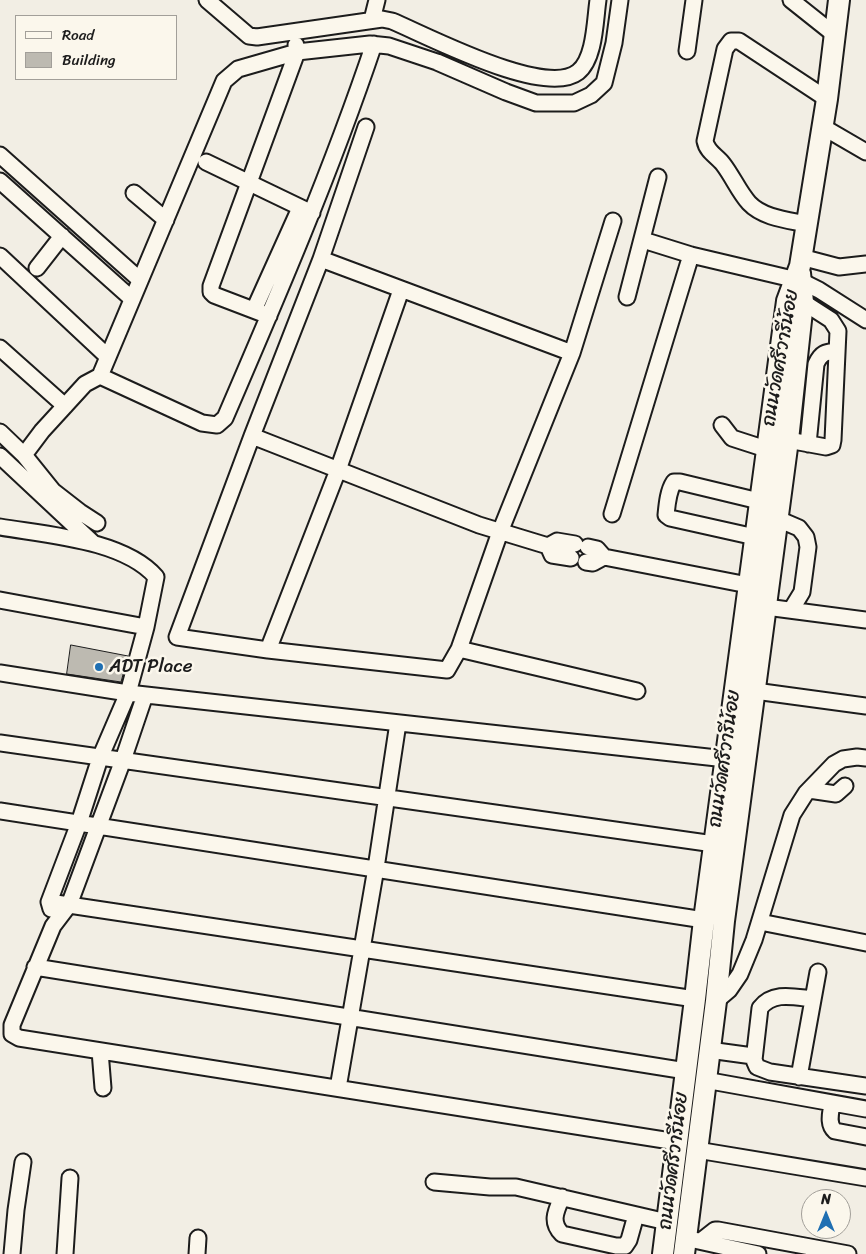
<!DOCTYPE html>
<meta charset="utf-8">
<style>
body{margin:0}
#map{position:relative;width:866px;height:1254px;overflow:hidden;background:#f2eee4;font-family:Sriracha,sans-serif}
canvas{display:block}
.legend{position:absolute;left:15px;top:15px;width:162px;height:65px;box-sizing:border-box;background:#fbf7ec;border:1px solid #a29f99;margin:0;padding:6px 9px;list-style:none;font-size:15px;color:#1c1c1c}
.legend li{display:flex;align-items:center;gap:10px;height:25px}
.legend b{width:25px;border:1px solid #a29f99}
.north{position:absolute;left:801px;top:1189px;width:50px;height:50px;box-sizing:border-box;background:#fbf7ec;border:1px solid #a29f99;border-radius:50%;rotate:0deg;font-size:14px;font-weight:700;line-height:20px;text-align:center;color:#1c1c1c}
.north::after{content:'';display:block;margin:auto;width:18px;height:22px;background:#1f6fb2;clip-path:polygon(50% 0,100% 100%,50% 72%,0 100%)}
</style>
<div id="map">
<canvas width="866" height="1254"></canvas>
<ul class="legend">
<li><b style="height:6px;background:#fbf7ec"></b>Road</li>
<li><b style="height:14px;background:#bdbab1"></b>Building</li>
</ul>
<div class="north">N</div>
</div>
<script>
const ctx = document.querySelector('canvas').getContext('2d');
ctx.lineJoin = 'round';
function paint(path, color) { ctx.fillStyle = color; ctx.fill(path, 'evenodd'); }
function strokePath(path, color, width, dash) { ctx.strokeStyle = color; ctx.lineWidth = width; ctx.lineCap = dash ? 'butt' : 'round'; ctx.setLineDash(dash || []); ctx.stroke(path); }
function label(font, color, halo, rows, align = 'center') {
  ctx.font = font + ' Sriracha,"Playpen Sans Thai",sans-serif'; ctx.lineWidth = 5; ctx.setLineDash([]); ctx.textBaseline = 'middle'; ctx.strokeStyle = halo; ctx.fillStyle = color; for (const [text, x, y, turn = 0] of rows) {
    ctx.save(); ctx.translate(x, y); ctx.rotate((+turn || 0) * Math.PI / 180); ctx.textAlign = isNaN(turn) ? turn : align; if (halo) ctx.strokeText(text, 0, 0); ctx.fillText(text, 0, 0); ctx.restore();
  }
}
const building = new Path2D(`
 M 71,645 L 128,656 L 121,682 L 67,674 Z`);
const minor = new Path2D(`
 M 207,0 L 249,36 L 257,37 L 382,19 L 392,21 C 428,36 545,98 578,72 C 595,59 595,20 598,0
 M 791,0 L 835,35
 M 372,20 L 377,0
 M 687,51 L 694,0
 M 823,127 L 866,152
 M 0,155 L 140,280
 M 206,162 L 312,213
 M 0,181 L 132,299
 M 134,193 L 166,220
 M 807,224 C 788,220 763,218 749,203 C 739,192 733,177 723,164 C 717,156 707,152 705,141 L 725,49 L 731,41 L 739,41 L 827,99
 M 643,240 L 691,255 L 801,281 L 819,290 L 866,320
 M 0,256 L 108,357
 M 801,257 L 839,267 L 866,264
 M 321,259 L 572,353 L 500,532 L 459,649 L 447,670 L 268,650 L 177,637 L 252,436 Z
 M 321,259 L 366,127
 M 37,268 L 62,236
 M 627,297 L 658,177
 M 254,310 L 300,208
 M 269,316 L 214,295 L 211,292 L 211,286 L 297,52 L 296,45
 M 0,348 L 65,406
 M 572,353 L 613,221
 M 100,376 L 202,423 L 217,425 L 225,418 C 278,295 331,172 374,44
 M 722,425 L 732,438 L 766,449
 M 0,432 L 24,455 L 53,491 L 80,512 L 97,523
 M 252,436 L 479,525 L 548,546
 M 788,440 L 826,447 L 832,445 L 833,440 L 838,331 L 831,320 L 803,302
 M 808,444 L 816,364 C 821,353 825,352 837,351
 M 24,455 L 42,431 L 85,384 L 100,376 L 224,81 L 238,69 L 297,52 L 370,44 L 389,46 L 437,62 L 506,92 L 536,103 L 574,103 L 591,95 L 604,83 L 614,43 L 620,0
 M 0,456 L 93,543
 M 612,514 L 691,255
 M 778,519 L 799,528 L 806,537 L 808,547 L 802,592 L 791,610
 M 0,527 C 47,535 124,540 156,577 L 146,627 L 128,693 L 100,758 L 79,823 L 49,902 L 51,909
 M 755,537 L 670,518 L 666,515 C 667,505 668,491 674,482 L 680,482 L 759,501
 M 604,557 L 748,585
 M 571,558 L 552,555 L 548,546 L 557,541 L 575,544
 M 586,562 L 593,563 L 604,557 L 597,549 L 588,547
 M 0,600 L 146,627
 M 766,607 L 866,620
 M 459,649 L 637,691
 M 268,650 L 338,470 L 401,290
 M 0,673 L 128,693 L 726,759
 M 755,691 L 866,706
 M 145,695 L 123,760 L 69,905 L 53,926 L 12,1025 L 12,1034 L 19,1038 L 677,1142
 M 0,743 L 714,844
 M 809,790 L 836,794 L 845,786
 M 0,811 L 704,920
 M 49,902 L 695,999
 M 760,922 L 866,943
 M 35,967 L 686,1071
 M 813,999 C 794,997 773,991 760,1008 L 754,1060 L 757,1067 L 770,1072 L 866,1086
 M 716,1001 L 729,990 L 740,974 L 754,940 L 792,815 L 806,793 L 834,764 L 843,759 L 857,757 L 866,758
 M 709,1050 L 753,1056
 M 100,1051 L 103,1088
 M 799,1077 L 818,972
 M 705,1080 L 866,1109
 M 338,1088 L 376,868 L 398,723
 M 832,1103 C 831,1112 827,1124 835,1131 L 866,1137
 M 697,1150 L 866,1178
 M 434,1182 L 490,1187 L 516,1187 L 667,1222
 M 562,1197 C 556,1211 550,1222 562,1234 L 616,1246 L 625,1246 L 629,1240 L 636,1215
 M 694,1240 L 758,1254
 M 701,1241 L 715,1230 L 718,1230 L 848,1254
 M 12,1254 L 16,1210 L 23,1162
 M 65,1254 L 70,1178
 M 197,1254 L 198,1238`);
const major = new Path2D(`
 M 663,1254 L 695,999 L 704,920 L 787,301 L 800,266 L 827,99 L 839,0
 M 684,1254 L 716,1001 L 724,921 L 788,440 L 803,302 L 800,273`);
const markers = [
 [99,667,5,"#1f6fb2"]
];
const streetNames = [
 ["ถนนวัดศรีวารีน้อย",781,358,-80],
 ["ถนนวัดศรีวารีน้อย",725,759,-82],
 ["ถนนวัดศรีวารีน้อย",674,1161,-83]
];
const poiNames = [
 ["ADT Place",109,667]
];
paint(building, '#bdbab1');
strokePath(building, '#1c1c1c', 1);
strokePath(minor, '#1c1c1c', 19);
strokePath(major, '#1c1c1c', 24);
strokePath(minor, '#fbf7ec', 15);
strokePath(major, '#fbf7ec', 20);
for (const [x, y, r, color] of markers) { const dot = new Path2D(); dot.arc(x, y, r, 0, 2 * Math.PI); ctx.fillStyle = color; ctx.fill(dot); strokePath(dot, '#fbf7ec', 2); }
label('19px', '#1c1c1c', '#fbf7ec', streetNames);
label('19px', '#1c1c1c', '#fbf7ec', poiNames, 'left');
</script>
